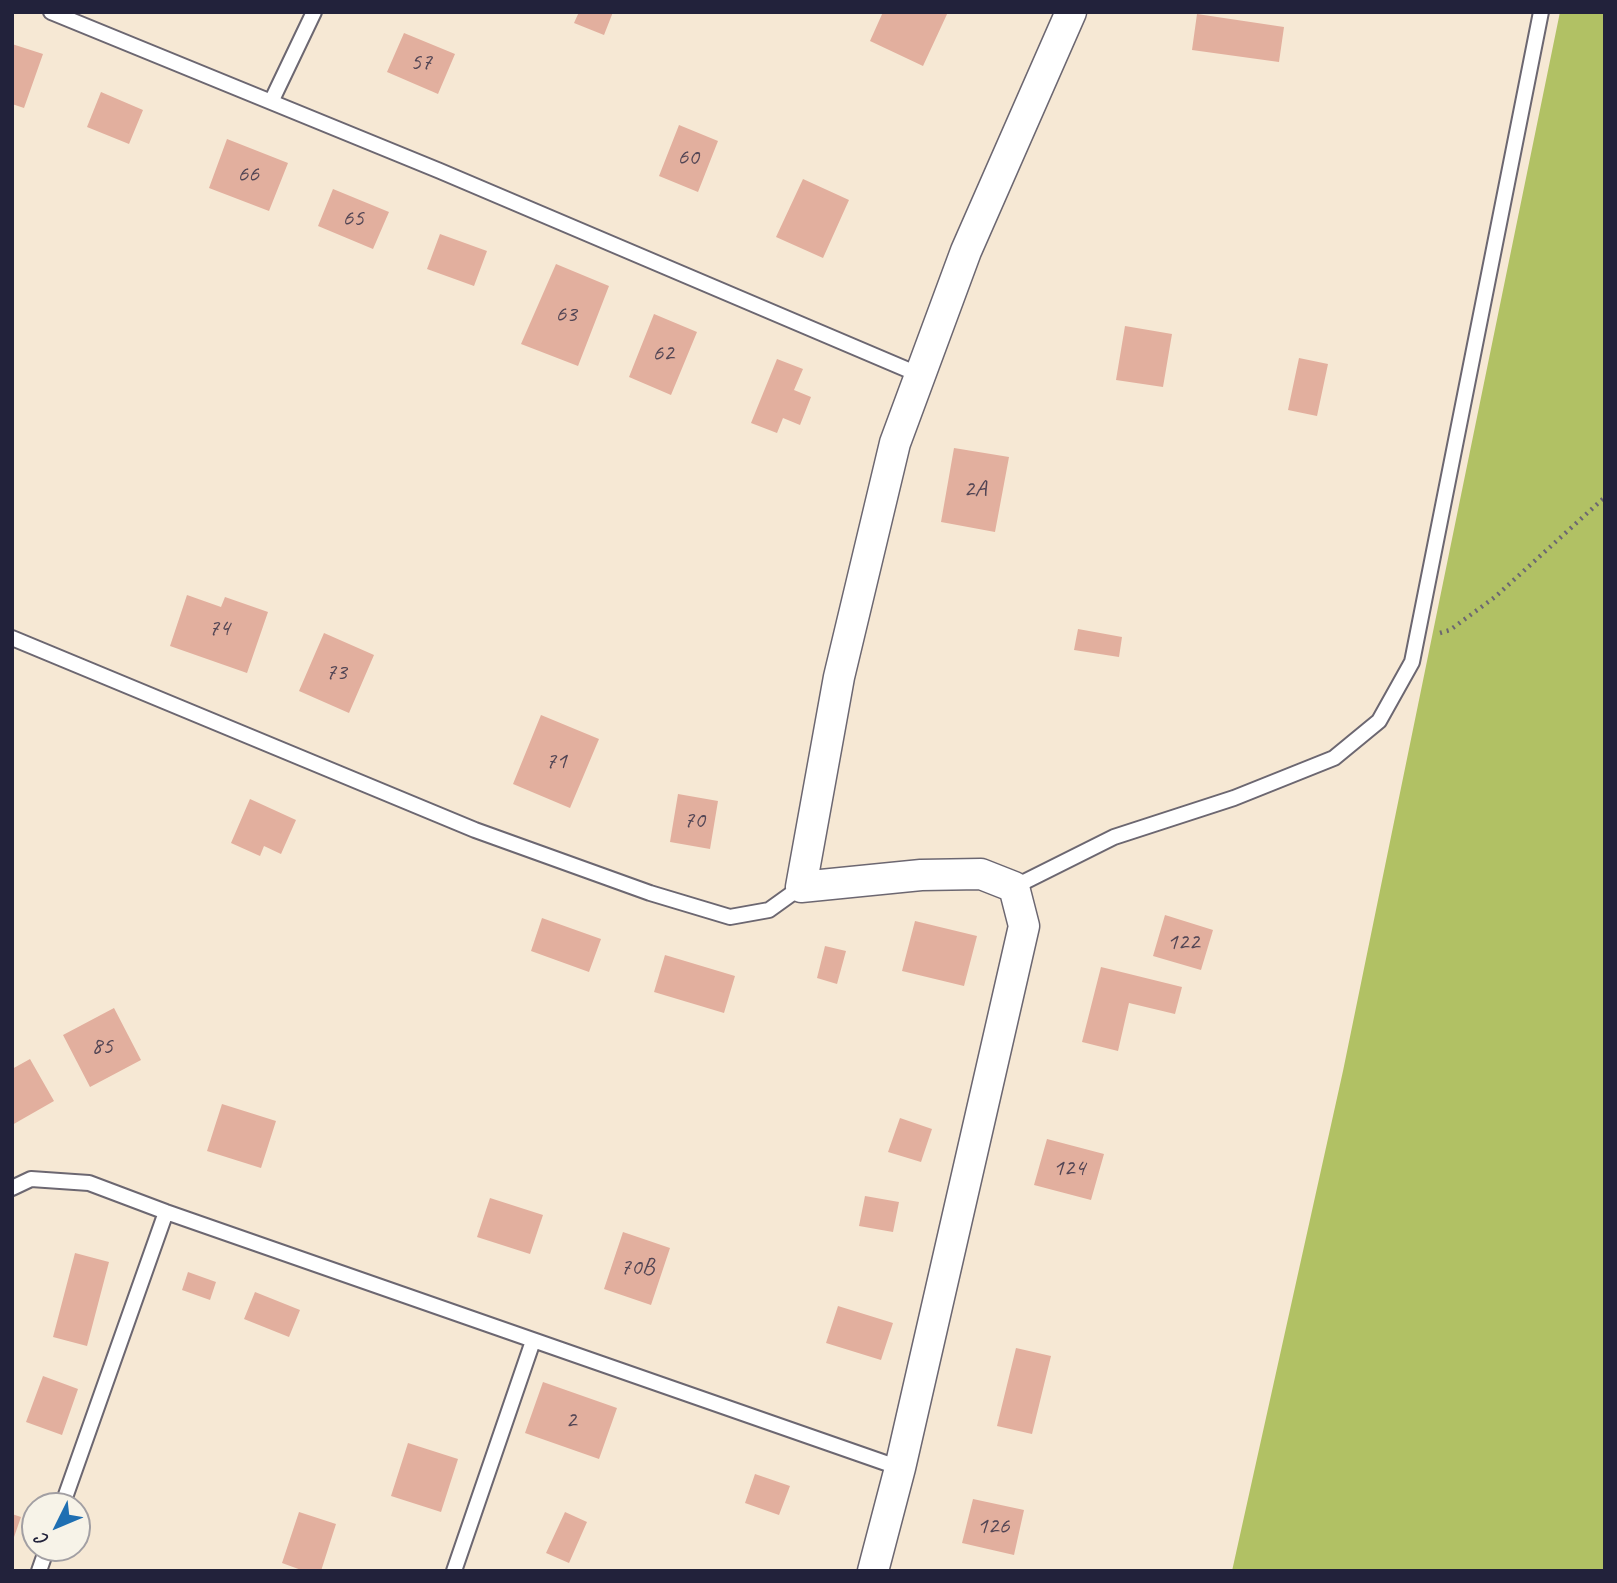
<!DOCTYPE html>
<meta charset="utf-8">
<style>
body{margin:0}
#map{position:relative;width:1617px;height:1583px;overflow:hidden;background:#f6e8d4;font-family:Caveat,sans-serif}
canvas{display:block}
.frame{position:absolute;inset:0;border:14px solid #22223b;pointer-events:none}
.north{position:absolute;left:21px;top:1492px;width:70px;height:70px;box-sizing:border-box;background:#f7f3e8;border:2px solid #a29fa3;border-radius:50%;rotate:227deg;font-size:19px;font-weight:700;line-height:28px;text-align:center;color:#22223b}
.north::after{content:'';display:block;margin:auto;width:24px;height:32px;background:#1f6fb2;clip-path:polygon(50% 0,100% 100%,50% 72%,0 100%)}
</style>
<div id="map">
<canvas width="1617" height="1583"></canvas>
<div class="frame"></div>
<div class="north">С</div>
</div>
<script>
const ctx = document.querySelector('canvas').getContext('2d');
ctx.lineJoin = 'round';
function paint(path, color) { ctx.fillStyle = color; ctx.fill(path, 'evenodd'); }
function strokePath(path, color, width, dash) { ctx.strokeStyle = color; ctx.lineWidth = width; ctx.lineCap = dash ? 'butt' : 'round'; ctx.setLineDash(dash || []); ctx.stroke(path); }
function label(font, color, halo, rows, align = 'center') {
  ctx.font = font + ' Caveat,sans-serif'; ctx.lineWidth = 6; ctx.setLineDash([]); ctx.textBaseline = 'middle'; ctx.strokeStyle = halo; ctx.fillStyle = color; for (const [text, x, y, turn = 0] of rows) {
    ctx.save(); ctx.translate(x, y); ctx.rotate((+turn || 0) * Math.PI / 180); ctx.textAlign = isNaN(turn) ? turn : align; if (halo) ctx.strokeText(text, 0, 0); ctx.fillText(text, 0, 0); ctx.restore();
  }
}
const green = new Path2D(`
 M 1560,12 L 1605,12 L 1605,1571 L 1232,1571 L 1343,1071 Z`);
const building = new Path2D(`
 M 579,12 L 613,12 L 604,35 L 574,23 Z
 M 883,12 L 948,12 L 923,66 L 870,41 Z
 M 1197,14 L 1284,27 L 1279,62 L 1192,50 Z
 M 404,33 L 455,54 L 438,94 L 387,72 Z
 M 12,44 L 43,54 L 24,108 L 12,104 Z
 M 101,92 L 143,110 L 129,144 L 87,127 Z
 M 679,125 L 718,141 L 698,192 L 659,176 Z
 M 227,139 L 288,163 L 269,211 L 209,188 Z
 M 803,179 L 849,200 L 823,258 L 776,237 Z
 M 333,189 L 389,212 L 373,249 L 318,226 Z
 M 440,234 L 487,251 L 474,286 L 427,269 Z
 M 556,264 L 609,286 L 578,366 L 521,344 Z
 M 654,314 L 697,332 L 671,395 L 629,377 Z
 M 1125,326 L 1172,334 L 1163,387 L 1116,380 Z
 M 1299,358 L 1328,364 L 1317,416 L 1288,410 Z
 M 777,359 L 803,369 L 794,390 L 811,397 L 800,425 L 783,418 L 777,433 L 751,423 Z
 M 954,448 L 1009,457 L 995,532 L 941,522 Z
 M 187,595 L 221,607 L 225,597 L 268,612 L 247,673 L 170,646 Z
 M 1078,629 L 1122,637 L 1119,657 L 1074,650 Z
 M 324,633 L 374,655 L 349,713 L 299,691 Z
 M 541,715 L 599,739 L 570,808 L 513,784 Z
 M 678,794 L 718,801 L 710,849 L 670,842 Z
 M 250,799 L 296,820 L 281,854 L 264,846 L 260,856 L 231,843 Z
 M 1165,915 L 1213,930 L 1201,970 L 1153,956 Z
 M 542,918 L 601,939 L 589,972 L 531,951 Z
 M 915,921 L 977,936 L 964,986 L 902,971 Z
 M 825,946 L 846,951 L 837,984 L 817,978 Z
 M 665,955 L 735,976 L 724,1013 L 654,992 Z
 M 1101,967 L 1182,987 L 1175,1014 L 1129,1003 L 1118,1051 L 1082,1042 Z
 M 114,1008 L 141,1060 L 90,1087 L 63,1035 Z
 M 30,1059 L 54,1101 L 12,1125 L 12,1069 Z
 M 222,1104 L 276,1121 L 261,1168 L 207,1151 Z
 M 900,1118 L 932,1129 L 921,1162 L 888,1152 Z
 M 1047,1139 L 1104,1154 L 1091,1200 L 1034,1185 Z
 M 865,1196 L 899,1202 L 893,1232 L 859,1226 Z
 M 490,1198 L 543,1215 L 530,1254 L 477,1237 Z
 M 623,1232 L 670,1248 L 651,1305 L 604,1289 Z
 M 75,1253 L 109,1262 L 87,1346 L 53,1337 Z
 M 188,1272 L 216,1282 L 210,1300 L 182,1290 Z
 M 255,1292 L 300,1310 L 289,1337 L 244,1319 Z
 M 838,1306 L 893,1323 L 881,1360 L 826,1343 Z
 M 1016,1348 L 1051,1356 L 1032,1434 L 997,1426 Z
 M 43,1376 L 78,1389 L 62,1435 L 26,1422 Z
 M 543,1382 L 617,1408 L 599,1459 L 525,1433 Z
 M 408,1443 L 458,1459 L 441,1512 L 391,1496 Z
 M 755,1474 L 790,1486 L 779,1515 L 745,1503 Z
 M 973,1499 L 1024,1510 L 1014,1555 L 962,1543 Z
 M 299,1512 L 336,1524 L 321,1571 L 304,1571 L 282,1563 Z
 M 565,1512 L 587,1522 L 569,1563 L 546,1553 Z
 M 12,1514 L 21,1517 L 13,1540 L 12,1540 Z`);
const path = new Path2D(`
 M 1440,633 L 1450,630 L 1495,597 L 1605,497`);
const service = new Path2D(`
 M 51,12 L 440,171 L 920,375
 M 271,102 L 314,12
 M 12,638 L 475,830 L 650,893 L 730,917 L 769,910 L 801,887
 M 1014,887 L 1114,837 L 1234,798 L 1334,758 L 1379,721 L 1412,662 L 1541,12
 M 12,1188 L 31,1179 L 89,1183 L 166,1212 L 900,1468
 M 62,1506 L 166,1212
 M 39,1571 L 47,1548
 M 454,1571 L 533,1341`);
const minor = new Path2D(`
 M 873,1571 L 900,1468 L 1024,926 L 1014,887 L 981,874 L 921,875 L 801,887 L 839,677 L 895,443 L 966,251 L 1071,12`);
const numberNames = [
 ["57",421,63],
 ["60",688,158],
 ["66",248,175],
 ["65",353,219],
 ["63",566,315],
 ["62",663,354],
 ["2А",975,490],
 ["74",219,629],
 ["73",336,673],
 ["71",556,762],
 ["70",694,821],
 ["122",1183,943],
 ["85",102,1047],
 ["124",1069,1169],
 ["70В",637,1268],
 ["2",571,1421],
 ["126",993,1527]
];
paint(green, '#b1c164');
paint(building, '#e2af9e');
strokePath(service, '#6c6771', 18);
strokePath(minor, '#6c6771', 33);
strokePath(path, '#6c6771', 4.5, [2, 5]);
strokePath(service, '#fff', 14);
strokePath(minor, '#fff', 30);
label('24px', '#524554', null, numberNames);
</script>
